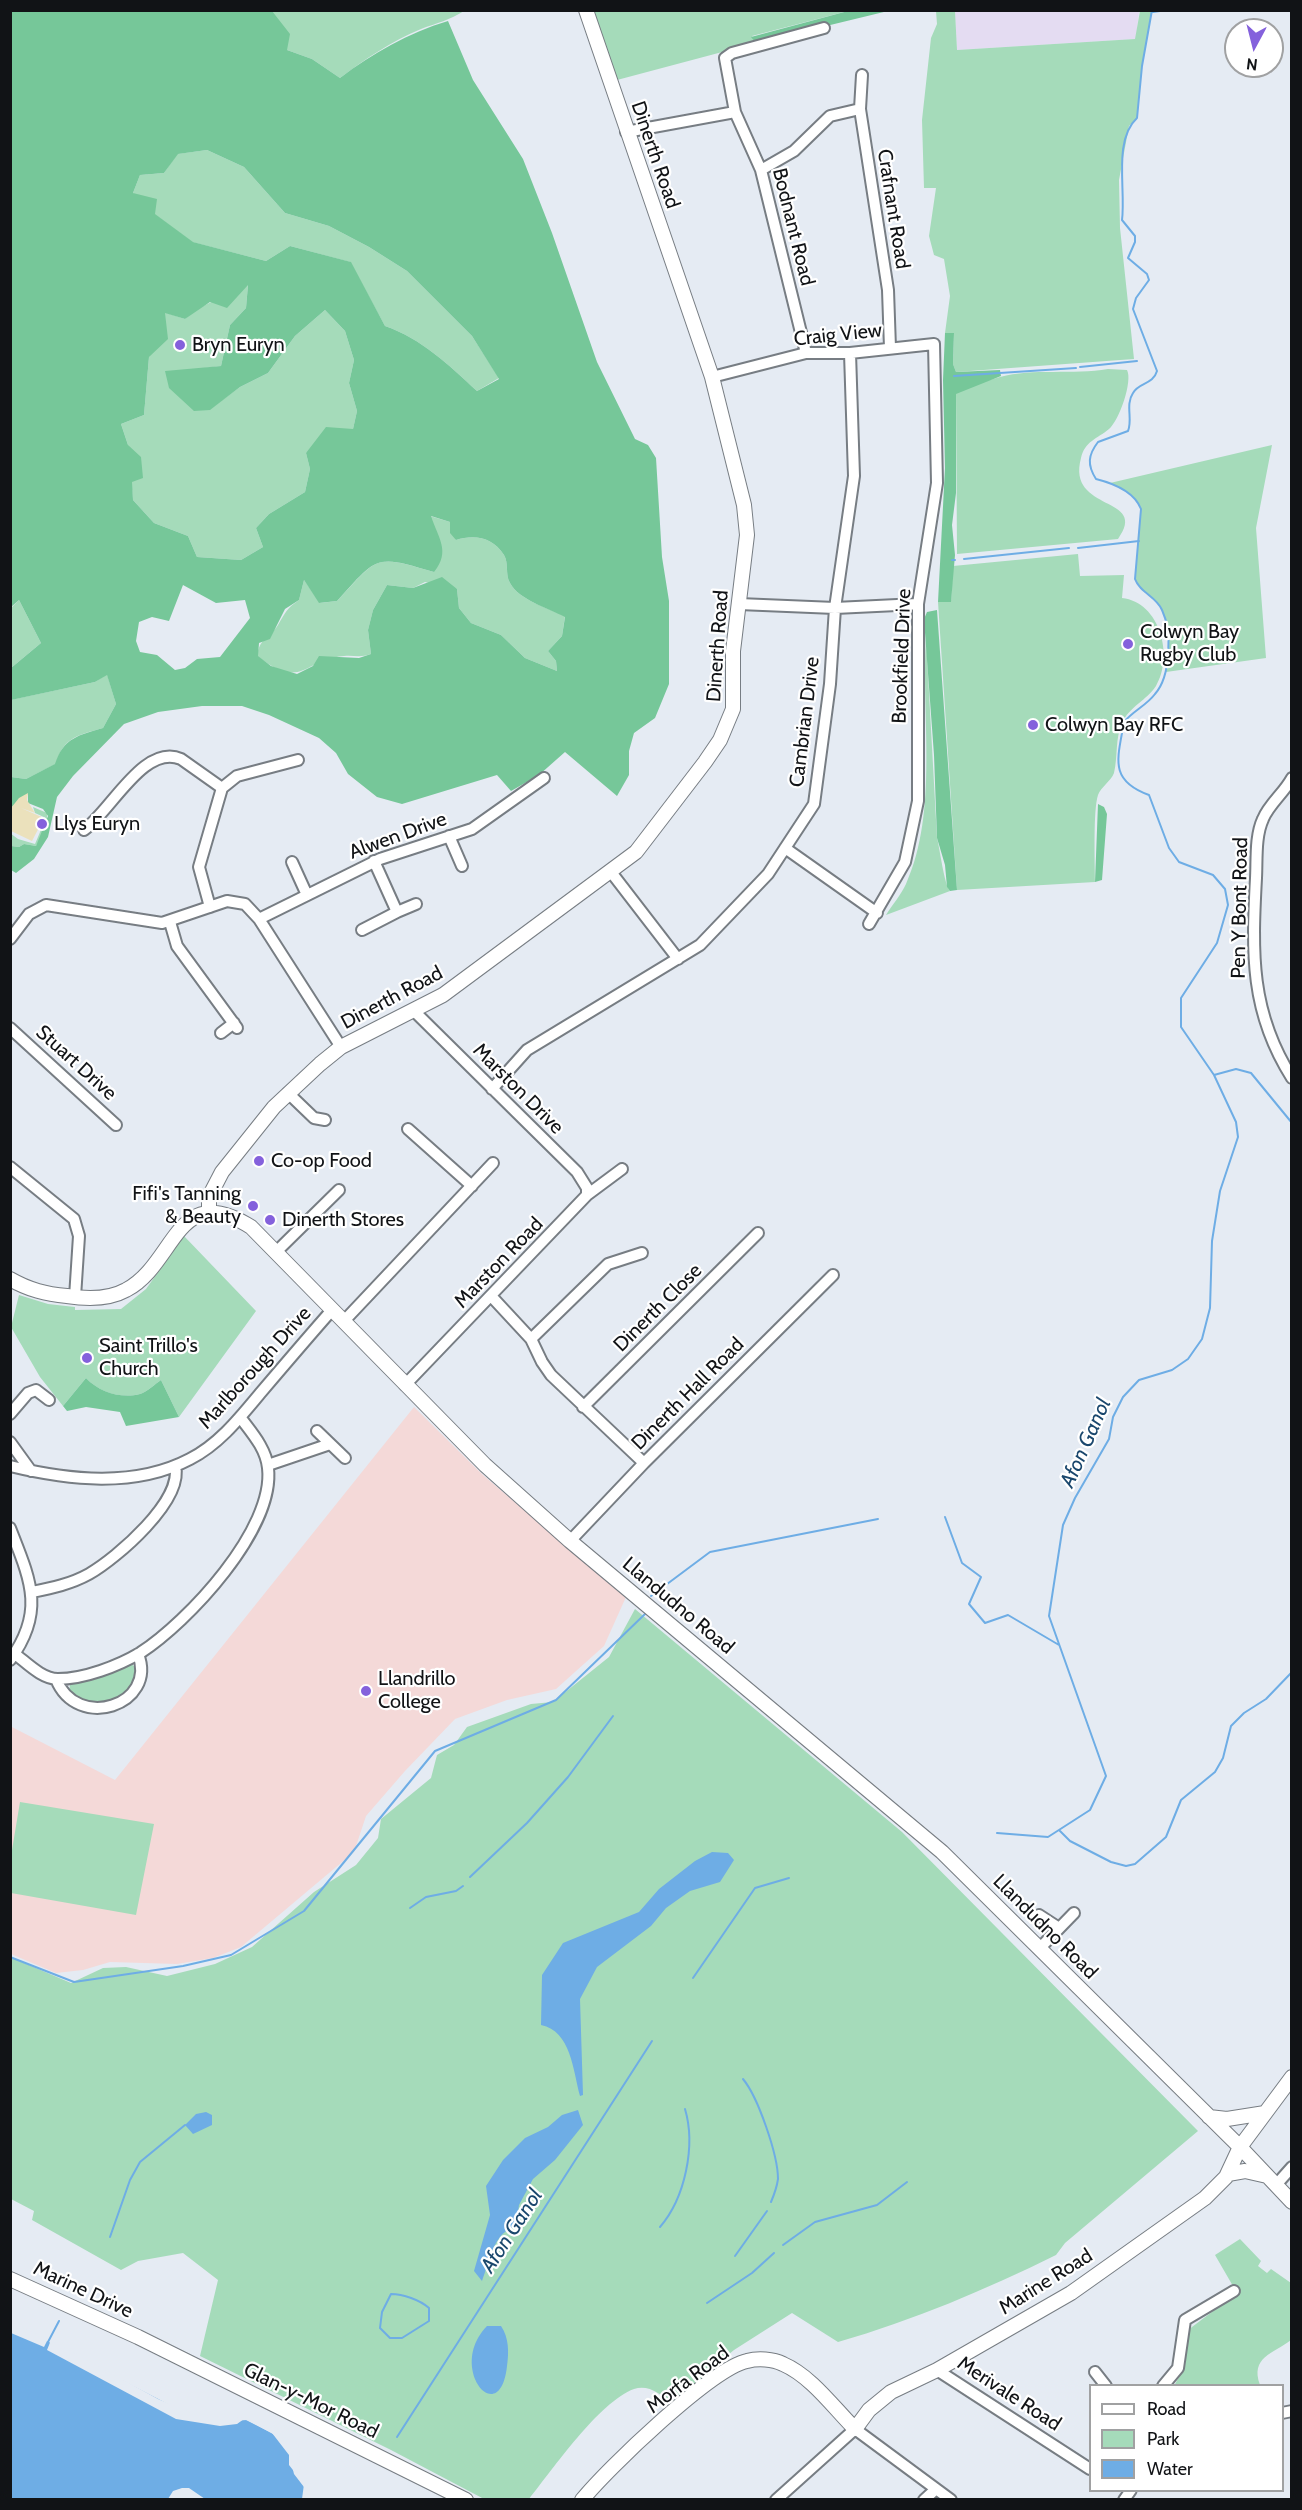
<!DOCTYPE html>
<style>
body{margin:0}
#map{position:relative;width:1302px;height:2510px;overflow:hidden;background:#e5ebf3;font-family:Cabin,sans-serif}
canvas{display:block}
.frame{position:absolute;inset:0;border:12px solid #111316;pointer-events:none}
.legend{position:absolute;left:1089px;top:2384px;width:195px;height:108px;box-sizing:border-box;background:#fff;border:2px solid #a0a1a2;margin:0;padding:8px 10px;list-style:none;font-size:18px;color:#111316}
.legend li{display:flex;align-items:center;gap:12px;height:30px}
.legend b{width:30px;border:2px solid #a0a1a2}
.north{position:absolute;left:1224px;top:18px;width:60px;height:60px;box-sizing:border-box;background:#fff;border:2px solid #a0a1a2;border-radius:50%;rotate:187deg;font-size:16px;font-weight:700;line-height:24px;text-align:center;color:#111316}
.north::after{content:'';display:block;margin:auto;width:21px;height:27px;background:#8461dc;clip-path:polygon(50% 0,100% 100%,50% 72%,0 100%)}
</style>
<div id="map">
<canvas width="1302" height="2510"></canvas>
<div class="frame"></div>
<ul class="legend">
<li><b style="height:8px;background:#fff"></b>Road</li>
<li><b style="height:16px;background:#a5dbba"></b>Park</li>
<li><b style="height:16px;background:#6eade5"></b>Water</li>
</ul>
<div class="north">N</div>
</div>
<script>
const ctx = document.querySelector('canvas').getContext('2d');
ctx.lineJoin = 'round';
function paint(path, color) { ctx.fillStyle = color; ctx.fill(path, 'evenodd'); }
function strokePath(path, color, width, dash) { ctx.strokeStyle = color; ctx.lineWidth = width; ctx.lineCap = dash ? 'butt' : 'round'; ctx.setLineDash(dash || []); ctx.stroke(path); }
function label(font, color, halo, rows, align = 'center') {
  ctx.font = font + ' Cabin,sans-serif'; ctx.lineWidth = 4.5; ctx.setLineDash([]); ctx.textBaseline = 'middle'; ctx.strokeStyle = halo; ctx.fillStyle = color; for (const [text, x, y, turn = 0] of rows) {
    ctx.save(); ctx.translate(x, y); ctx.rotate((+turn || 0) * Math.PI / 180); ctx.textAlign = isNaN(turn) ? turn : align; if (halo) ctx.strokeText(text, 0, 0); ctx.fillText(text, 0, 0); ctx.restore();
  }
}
const industrial = new Path2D(`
 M 955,11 L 1139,11 L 1136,39 L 957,50 Z`);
const education = new Path2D(`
 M 414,1407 L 483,1475 L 626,1597 L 604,1646 L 556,1689 L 507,1700 L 455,1719 L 405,1771 L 366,1816 L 354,1852 L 241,1947 L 213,1958 L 177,1964 L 110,1962 L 83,1970 L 56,1973 L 11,1954 L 10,1726 L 115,1780 Z`);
const green = new Path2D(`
 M 272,11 L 464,11 C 450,20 437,23 421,29 C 392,41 365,59 340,78 L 312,59 L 287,50 Z
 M 593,11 L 848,11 L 752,36 L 756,43 L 617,80 Z
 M 936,11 L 955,11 L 957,50 L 1135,39 L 1140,11 L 1152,11 L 1142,66 L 1137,118 L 1129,126 L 1119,180 L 1120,228 L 1134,359 L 956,372 L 953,364 L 954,334 L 945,333 L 950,296 L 944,259 L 934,255 L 929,236 L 936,188 L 940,188 L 924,188 L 922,120 L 931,38 L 937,24 Z
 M 207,150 L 244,167 L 285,213 L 329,226 L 369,247 L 407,271 L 472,336 L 499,378 L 477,391 C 449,365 422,339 385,326 L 350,262 L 290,246 L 266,261 L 192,242 L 154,214 L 133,193 L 140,175 L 164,173 L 177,154 Z
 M 248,284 L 246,308 L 230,325 L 221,366 L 197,369 L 210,409 L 240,387 L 268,373 L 295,336 L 325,310 L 345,331 L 354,360 L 349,383 L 357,411 L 353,429 L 306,453 L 310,469 L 305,492 L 269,514 L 256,528 L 263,547 L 241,560 L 197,557 L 188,536 L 154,523 L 133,500 L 128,445 L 121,424 L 144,415 L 149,357 L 164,312 L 185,319 L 195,310 Z
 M 1108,369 L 1127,370 C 1133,381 1119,421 1109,429 C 1097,439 1085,441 1081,458 C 1066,513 1150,495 1118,539 L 957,554 L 956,393 C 970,387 985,381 1000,377 C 1033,368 1073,375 1108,369 Z
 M 1272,445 L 1256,528 L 1266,658 L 1166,672 C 1169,651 1171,619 1157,603 C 1149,594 1139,591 1135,579 L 1141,509 C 1136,495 1122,489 1110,483 Z
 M 430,516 L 450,522 L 456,540 C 474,534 493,537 504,555 C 509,563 505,575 510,583 C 519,600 548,608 565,616 L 562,636 L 548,651 L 556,661 L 557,671 L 525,658 L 501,635 L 471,623 L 459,608 L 457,589 L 425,582 L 413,588 L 387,585 L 373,610 L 368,630 L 371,654 C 360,658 354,655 344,656 C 302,660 303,691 257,656 C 260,637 269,639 278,625 C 285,613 287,608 299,600 L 304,580 L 320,603 L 337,601 C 379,556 373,554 434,572 Z
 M 1078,554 L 1080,576 L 1124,575 L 1122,598 C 1160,602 1174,656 1156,686 C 1147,700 1129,707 1122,723 C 1115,739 1118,756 1114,773 C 1111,781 1101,787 1098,795 C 1093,810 1095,863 1095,882 L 957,890 L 938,602 L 951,601 L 953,566 Z
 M 19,600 L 41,643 L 11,668 L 11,608 Z
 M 926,638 L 937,838 C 940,849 944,884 950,891 L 886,915 C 892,905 901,895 906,884 C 939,811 921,716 926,638 Z
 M 107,674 L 116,704 L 103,728 C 79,735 63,737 56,764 L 26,779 L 11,777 L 10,700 L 95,682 Z
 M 33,807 L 47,813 C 48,825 42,836 36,846 L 24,844 L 19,847 L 11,846 L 10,833 L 18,839 L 35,844 L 46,818 L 35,813 Z
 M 184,1236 L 256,1311 L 179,1417 L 161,1380 C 155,1384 147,1392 140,1394 C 120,1399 99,1392 86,1378 L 63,1406 L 40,1377 L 11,1327 L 19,1295 L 48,1304 L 75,1307 L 75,1310 L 121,1309 L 146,1289 Z
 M 635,1609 L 902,1832 L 1198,2131 L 1065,2243 L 1056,2255 C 985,2290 914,2320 838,2342 L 792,2313 L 734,2350 L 671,2403 C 661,2394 648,2384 634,2389 C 599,2402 553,2469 529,2499 L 484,2499 L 391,2450 L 200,2356 L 218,2280 L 183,2253 L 138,2261 L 121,2270 L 32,2220 L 34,2211 L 11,2199 L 10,1957 L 71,1983 L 103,1968 L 126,1967 L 167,1976 L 215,1964 L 252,1947 L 314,1892 L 356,1865 L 378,1838 L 381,1819 L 431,1778 L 437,1755 L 454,1745 L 467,1727 L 531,1704 L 553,1702 L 609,1657 Z
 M 132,1664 L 137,1670 C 133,1696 113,1701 90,1705 L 69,1692 L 70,1685 Z
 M 20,1802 L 154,1824 L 136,1915 L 11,1893 L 11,1856 Z
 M 1240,2239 L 1261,2261 L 1258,2266 L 1267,2273 L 1271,2269 L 1291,2283 L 1291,2340 C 1273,2354 1250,2357 1260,2385 L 1174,2386 L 1185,2366 L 1188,2330 L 1237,2293 L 1215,2255 Z`);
const forest = new Path2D(`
 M 11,11 L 272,11 L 290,34 L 287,50 L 312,59 L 340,78 C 373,53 408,33 448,21 L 473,80 L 523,159 L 552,233 L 597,362 L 635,439 L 648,445 L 656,458 L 662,557 L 669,601 L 669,684 L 655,718 L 634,733 L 629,751 L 629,775 L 617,796 L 565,752 L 539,775 L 511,791 L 497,775 L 402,804 L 377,797 L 348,774 L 336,753 L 319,738 L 269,715 L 242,706 L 202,706 L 158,712 L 124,724 L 73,776 L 57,797 L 48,837 L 34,859 L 16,873 L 11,870 L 11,846 L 19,847 L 24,844 L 36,846 L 48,816 L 43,809 L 28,803 L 28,794 L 11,808 L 11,777 L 26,779 L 55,764 C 63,738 79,735 103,728 L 116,704 L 107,675 L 95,682 L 11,700 L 11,668 L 41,643 L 19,600 L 10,608 ZM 207,150 L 244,167 L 285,213 L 329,226 L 369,247 L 407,271 L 472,336 L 499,379 L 477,391 C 449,365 422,339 385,326 L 351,262 L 290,246 L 266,261 L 193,242 L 155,214 L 157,199 L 133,193 L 140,175 L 164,173 L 178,154 ZM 248,285 L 246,308 L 230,325 L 221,366 L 165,371 L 169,388 L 194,411 L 210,410 L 240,387 L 268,373 L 295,336 L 325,310 L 345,331 L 354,360 L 349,383 L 357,411 L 353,429 L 326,427 L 306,453 L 310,469 L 305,492 L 269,514 L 256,528 L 263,547 L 241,560 L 197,557 L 188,536 L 154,523 L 133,500 L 132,482 L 143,478 L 141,457 L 128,445 L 121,424 L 144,415 L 149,357 L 168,339 L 165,313 L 185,319 L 210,302 L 227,308 ZM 431,516 L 450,522 L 450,533 L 456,540 C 474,534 493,537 504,555 C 509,563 505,575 510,583 C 519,600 548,608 565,617 L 562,636 L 548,651 L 556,661 L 557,671 L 525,658 L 501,635 L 471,623 L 459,608 L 457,589 L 442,577 L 413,588 L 387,585 L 373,610 L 368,630 L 371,654 L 359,658 L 319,656 L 313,666 L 297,674 L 271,666 L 258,656 L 259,643 L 270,639 L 285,609 L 299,600 L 304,580 L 319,603 L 337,601 C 378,556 374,554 434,572 C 451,551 438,538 431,516 ZM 183,585 L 216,603 L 245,600 L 250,618 L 220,657 L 197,659 L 185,668 L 175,670 L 157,655 L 140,652 L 136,641 L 139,622 L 152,617 L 169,621 Z
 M 848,11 L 888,11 L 756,43 L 751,37 Z
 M 945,333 L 954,333 L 953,364 L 956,372 L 1000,370 L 1001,376 L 956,394 L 956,493 L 952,525 L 955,555 L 951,602 L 938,602 L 945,468 L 943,380 Z
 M 937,610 L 957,890 L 950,891 L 947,887 L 945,865 L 937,838 L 934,755 L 924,619 L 927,612 Z
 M 1098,804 L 1104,807 L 1107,814 L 1102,880 L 1095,882 Z
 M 86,1378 C 99,1392 121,1399 140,1394 C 147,1392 155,1384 161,1380 L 179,1417 L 126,1426 L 120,1412 L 86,1407 L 67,1411 L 63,1406 Z`);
const sand = new Path2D(`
 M 28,793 L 27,800 L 35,813 L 21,808 L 44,818 L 32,841 L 11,831 L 11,808 L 19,798 Z`);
const water = new Path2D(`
 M 712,1852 L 728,1853 L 734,1860 L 720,1882 L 690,1891 L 666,1908 L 651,1926 L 597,1967 L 580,1999 L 583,2095 L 580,2096 C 573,2070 571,2031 541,2025 L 542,1975 L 563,1943 L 639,1912 L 659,1889 L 695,1861 Z
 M 578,2110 L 583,2125 L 555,2160 L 533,2179 L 519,2205 L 516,2226 C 493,2233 490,2260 482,2281 L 474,2271 L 490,2215 L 486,2186 L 503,2160 L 525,2138 L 548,2127 L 562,2115 Z
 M 206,2112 L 212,2115 L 212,2125 L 193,2134 L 185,2125 L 196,2114 Z
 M 10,2325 L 47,2341 L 189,2415 L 230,2421 L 247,2420 L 286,2441 L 294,2474 L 307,2491 L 305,2500 L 11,2499 Z
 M 487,2326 L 501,2326 C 509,2338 509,2352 507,2366 C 500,2431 446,2368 487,2326 Z`);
const pier = new Path2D(`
 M 10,2322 L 48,2339 L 44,2347 L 11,2333 Z
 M 51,2340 L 158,2399 L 189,2412 L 231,2418 L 248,2417 L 298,2444 L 300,2453 L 297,2473 L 310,2490 L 309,2500 L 302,2499 L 304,2484 L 289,2465 L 289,2455 L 272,2433 L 244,2419 L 237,2424 L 220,2426 L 176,2419 L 47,2350 Z
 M 182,2488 L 189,2488 L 205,2499 L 168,2499 L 173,2491 Z`);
const stream = new Path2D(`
 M 1153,12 L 1167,10
 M 1080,367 L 1137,361
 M 954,376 L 1076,368
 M 1078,548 L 1139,541
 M 964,559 L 1069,548
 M 952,560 L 955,560
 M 1214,1075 L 1236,1069 L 1251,1073 L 1292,1123
 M 945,1517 L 962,1563 L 981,1577 L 969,1604 L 985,1623 L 1008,1615 L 1059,1645
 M 651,1596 L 710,1552 L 878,1519
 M 1059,1830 L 1070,1841 L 1111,1862 L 1126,1866 L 1135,1864 L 1166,1837 L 1181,1800 L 1215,1772 L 1223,1758 L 1231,1726 L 1244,1713 L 1266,1699 L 1292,1672
 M 997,1833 L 1048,1837 L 1090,1810 L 1106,1776 L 1049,1616 L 1063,1525 L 1075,1498 L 1109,1439 L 1113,1417 L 1123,1397 L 1139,1380 L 1172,1370 L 1188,1359 L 1202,1339 L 1210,1308 L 1212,1241 L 1220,1191 L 1238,1137 L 1236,1122 L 1214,1075 L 1181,1027 L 1181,998 L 1217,943 L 1228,905 L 1225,889 L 1213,875 L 1179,862 L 1169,848 L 1149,795 C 1108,780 1118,758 1124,722 C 1133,711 1147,705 1155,694 C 1171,676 1172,631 1162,610 C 1156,596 1140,593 1135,579 L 1141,509 C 1134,491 1112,483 1096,479 C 1087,465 1088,455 1098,442 L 1128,431 C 1133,419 1125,405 1133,393 C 1139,382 1153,385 1157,371 L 1133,309 L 1136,298 L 1149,280 L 1147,274 L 1128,258 L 1135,242 L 1135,236 L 1122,220 C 1126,190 1113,140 1137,118 L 1142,66 L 1152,10
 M 470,1877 L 527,1823 L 568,1777 L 613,1716
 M 410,1908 L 426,1897 L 456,1891 L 463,1886
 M 10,1957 L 74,1982 L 183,1966 L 231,1955 L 304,1911 L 435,1751 L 556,1700 L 645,1614
 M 693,1978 L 755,1888 L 789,1878
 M 743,2079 C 758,2097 778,2155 778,2179 C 777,2186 774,2195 771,2202
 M 660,2227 C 685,2198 696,2146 685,2109
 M 110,2237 L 130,2180 L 140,2162 L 185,2125
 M 783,2245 L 815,2222 L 877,2205 L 907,2182
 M 735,2256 L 767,2211
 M 391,2294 C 403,2294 420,2300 429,2308 L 429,2321 L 402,2338 L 390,2338 L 380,2328 L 382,2312 Z
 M 707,2303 L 752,2273 L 774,2253
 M 48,2342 L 59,2321
 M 397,2437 L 652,2041`);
const street = new Path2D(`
 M 862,75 L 860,109 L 888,290 L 890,348
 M 626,132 L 735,112
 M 761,170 L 794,151 L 830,116 L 860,109
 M 806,353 L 761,170 L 735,112 L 725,58 L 732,53 L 824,28
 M 712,377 L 806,353 L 850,353 L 934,344 L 937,483 L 918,604 L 918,801 L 905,862 L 869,924
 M 739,604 L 835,608 L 918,604
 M 1292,778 C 1284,793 1269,804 1263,819 C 1255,836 1257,860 1256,878 C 1252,953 1250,1012 1292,1078
 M 84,830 C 111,811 144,743 181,759 L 222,788
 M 449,836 L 462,866
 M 785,848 L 877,913
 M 292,862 L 307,895
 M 611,872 L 678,959
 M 210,907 L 199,867 L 222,788 L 237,776 L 298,760
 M 397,912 L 416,904
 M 259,919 L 380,859 L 472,829 L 544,778
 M 170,922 L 177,946 L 237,1028
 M 362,930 L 397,912 L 374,861
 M 10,939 L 29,914 L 46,905 L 162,923 L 227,901 L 245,904 L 259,919 L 341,1047
 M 415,1012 L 577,1172 L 587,1188 L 587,1195
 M 10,1028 L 116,1125
 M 221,1033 L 234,1023
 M 492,1089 L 527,1050 L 700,945 L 768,874 L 814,804 L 830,684 L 835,608 L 854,476 L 850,353
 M 288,1093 L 314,1118 L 325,1120
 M 408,1129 L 472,1186
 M 10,1167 L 74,1219 L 79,1236 L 75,1297
 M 276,1252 L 339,1190
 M 492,1297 L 531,1339 L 542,1362 L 551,1375 L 644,1463
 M 344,1321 L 493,1163
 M 531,1339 L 608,1264 L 642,1253
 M 405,1385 L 587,1195 L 622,1169
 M 583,1407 L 758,1233
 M 10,1414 L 28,1393 L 36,1390 L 49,1400
 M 317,1431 L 345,1458
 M 10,1442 L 31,1471
 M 268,1465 L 330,1444
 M 10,1466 C 68,1480 135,1488 190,1459 C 220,1444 242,1415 263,1390 C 286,1363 309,1336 332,1310
 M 10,1528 C 30,1579 46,1611 10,1660
 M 570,1541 L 644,1463 L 833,1275
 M 32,1592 C 52,1588 71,1584 89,1574 C 117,1558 184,1500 175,1466
 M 15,1654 C 27,1663 42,1679 58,1679 C 84,1679 118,1666 140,1653 C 188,1622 275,1529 268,1468 C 266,1448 251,1432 240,1417
 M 56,1679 C 77,1732 158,1705 138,1654
 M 1039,1915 L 1059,1928
 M 1039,1949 L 1074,1913
 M 1276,2185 L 1292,2167
 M 937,2370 L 1090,2469
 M 1095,2372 L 1106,2386
 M 1163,2386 L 1178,2368 L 1185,2320 L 1234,2291
 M 1282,2413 L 1292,2411
 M 776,2500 L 855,2429 L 951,2500
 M 924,2500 L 936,2489
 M 1124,2500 L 1131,2490`);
const secondary = new Path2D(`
 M 209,1212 L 209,1197 L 222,1172 L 274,1107 L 320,1064 L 341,1047 L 443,995 L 636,852 L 705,762 L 720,740 L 733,709 L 733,651 L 747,535 L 744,505 L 712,377 L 586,10
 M 10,1279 C 29,1290 46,1294 67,1296 C 86,1299 108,1300 126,1290 C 176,1264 176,1179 251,1227 L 485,1465 L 570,1541 L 942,1852 L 1240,2147 L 1292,2202
 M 1209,2117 L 1227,2119 L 1265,2113
 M 1228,2174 L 1245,2171 L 1267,2176
 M 10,2279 L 138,2337 L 466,2500
 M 582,2500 C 607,2469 711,2369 747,2361 C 758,2358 773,2359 783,2364 C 811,2376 834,2408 855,2429 L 869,2410 L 891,2392 L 937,2370 L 1071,2293 L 1205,2198 L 1226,2177 L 1240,2147 L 1292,2077`);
const markers = [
 [180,345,6,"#8461dc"],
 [1128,644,6,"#8461dc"],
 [1033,725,6,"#8461dc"],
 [42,824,6,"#8461dc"],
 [259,1161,6,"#8461dc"],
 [253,1206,6,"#8461dc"],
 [270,1220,6,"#8461dc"],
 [87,1358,6,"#8461dc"],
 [366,1691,6,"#8461dc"]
];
const streetNames = [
 ["Dinerth Road",655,155,71],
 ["Crafnant Road",893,209,81],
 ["Bodnant Road",793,227,76],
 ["Craig View",838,335,-6],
 ["Dinerth Road",718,646,-86],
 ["Brookfield Drive",902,656,-88],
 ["Cambrian Drive",805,722,-83],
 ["Alwen Drive",398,836,-20],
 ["Pen Y Bont Road",1240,908,-89],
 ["Dinerth Road",392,998,-28],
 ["Stuart Drive",76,1063,42],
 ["Marston Drive",518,1089,45],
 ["Marston Road",499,1263,-46],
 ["Dinerth Close",658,1308,-45],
 ["Marlborough Drive",255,1368,-48],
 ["Dinerth Hall Road",688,1394,-45],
 ["Llandudno Road",678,1606,40],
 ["Llandudno Road",1045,1927,45],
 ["Marine Road",1046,2282,-32],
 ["Marine Drive",83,2290,25],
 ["Morfa Road",688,2380,-37],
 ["Merivale Road",1009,2394,33],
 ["Glan-y-Mor Road",311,2401,26]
];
const poiNames = [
 ["Bryn Euryn",192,345],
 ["Colwyn Bay",1140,632],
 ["Rugby Club",1140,655],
 ["Colwyn Bay RFC",1045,725],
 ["Llys Euryn",54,824],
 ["Co-op Food",271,1161],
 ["Fifi's Tanning",241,1194,"right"],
 ["& Beauty",241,1217,"right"],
 ["Dinerth Stores",282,1220],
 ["Saint Trillo's",99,1346],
 ["Church",99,1369],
 ["Llandrillo",378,1679],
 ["College",378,1702]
];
const waterNames = [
 ["Afon Ganol",1086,1443,-66],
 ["Afon Ganol",512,2231,-57]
];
paint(industrial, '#e4dcf2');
paint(education, '#f4d9d8');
paint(green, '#a5dbba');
paint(forest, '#76c799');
paint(sand, '#ebe1bc');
paint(water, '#6eade5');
paint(pier, '#e5ebf3');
strokePath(stream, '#6eade5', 2);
strokePath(street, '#777d83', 14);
strokePath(secondary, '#777d83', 16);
strokePath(street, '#fff', 10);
strokePath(secondary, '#fff', 14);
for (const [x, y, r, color] of markers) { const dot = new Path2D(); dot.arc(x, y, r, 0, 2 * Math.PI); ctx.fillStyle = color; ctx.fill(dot); strokePath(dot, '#fff', 2); }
label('20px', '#111316', '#fff', streetNames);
label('20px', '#111316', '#fff', poiNames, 'left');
label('italic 21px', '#1a476d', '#fff', waterNames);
</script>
